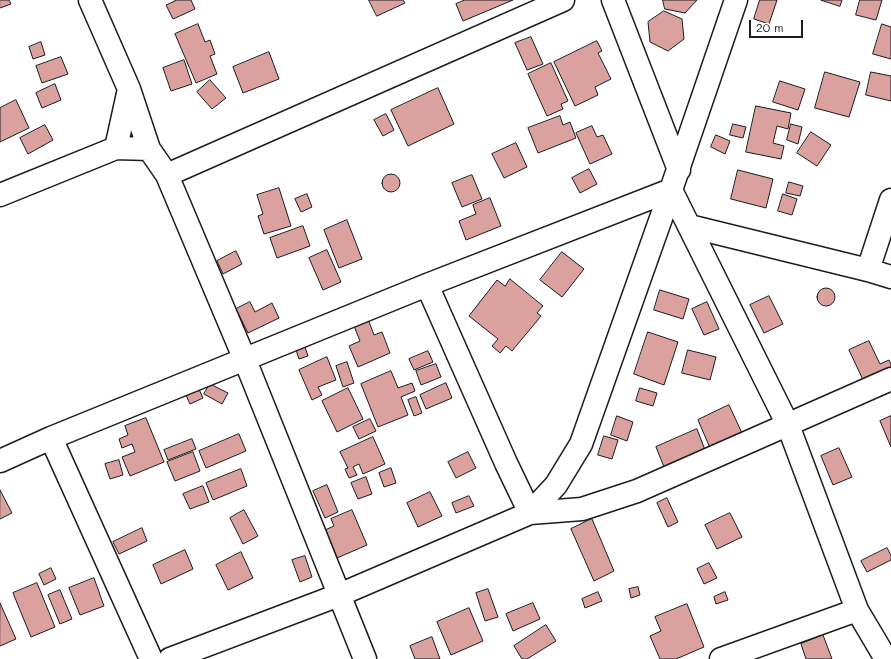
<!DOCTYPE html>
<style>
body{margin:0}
#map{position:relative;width:891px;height:659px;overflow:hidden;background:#fff;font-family:Mali,sans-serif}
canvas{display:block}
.scale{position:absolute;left:749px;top:20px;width:54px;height:18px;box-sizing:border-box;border:2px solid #1c1c1c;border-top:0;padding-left:5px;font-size:12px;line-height:14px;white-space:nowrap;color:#1c1c1c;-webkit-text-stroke:3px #fff;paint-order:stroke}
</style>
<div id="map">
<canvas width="891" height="659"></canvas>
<div class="scale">20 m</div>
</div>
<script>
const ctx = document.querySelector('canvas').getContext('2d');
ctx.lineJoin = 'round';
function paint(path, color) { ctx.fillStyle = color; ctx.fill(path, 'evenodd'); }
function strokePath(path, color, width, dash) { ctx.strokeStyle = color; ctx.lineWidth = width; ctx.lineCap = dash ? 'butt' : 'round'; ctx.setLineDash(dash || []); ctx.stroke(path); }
const building = new Path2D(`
 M 0,0 L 9,0 L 11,4 L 0,8 Z
 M 175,0 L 191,0 L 195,9 L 173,19 L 166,5 L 175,1 Z
 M 369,0 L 403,0 L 405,3 L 377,16 Z
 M 465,0 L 513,0 L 463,21 L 456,4 Z
 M 663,0 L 697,0 L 685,13 L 665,9 Z
 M 760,0 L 777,0 L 769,24 L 754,19 Z
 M 821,0 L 842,0 L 840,6 Z
 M 860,0 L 882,0 L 876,20 L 856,15 Z
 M 664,11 L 682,19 L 684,39 L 668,51 L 650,42 L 648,22 Z
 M 198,24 L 205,42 L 210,40 L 215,54 L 210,56 L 217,74 L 196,83 L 175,34 Z
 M 882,24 L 891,27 L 891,59 L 873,54 Z
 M 531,37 L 543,64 L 527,70 L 515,43 Z
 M 597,41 L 602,51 L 598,53 L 611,79 L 595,87 L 598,95 L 575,106 L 554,62 Z
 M 41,42 L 45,55 L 33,59 L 29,47 Z
 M 269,52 L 279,79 L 243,93 L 233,67 Z
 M 61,57 L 68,74 L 42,83 L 36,66 Z
 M 184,60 L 192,84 L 171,91 L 163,68 Z
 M 551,63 L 568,101 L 561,104 L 563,109 L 547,116 L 528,74 Z
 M 825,72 L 860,82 L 849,117 L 815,108 Z
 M 871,72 L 891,76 L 891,101 L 866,95 Z
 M 210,80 L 226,98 L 212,109 L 197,92 Z
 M 780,81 L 805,89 L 798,110 L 773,102 Z
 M 55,84 L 61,100 L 42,108 L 36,93 Z
 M 438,88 L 454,124 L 408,146 L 391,110 Z
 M 16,100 L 29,128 L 0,142 L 0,108 Z
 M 756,106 L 791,113 L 788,129 L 777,126 L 773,143 L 784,146 L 781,159 L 746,152 Z
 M 386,114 L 394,130 L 383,136 L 374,120 Z
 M 560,116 L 563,125 L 570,122 L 576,138 L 538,153 L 528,128 Z
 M 733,124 L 746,127 L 743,138 L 730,135 Z
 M 791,124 L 802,127 L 798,144 L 787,140 Z
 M 45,125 L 53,140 L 28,154 L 20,138 Z
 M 592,126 L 597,137 L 603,135 L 612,154 L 590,164 L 576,133 Z
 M 811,132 L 831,145 L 817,166 L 797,153 Z
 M 716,135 L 730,141 L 725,154 L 711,147 Z
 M 516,143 L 527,167 L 504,178 L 492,154 Z
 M 589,169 L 597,184 L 580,193 L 572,178 Z
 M 738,170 L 773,179 L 766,208 L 731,199 Z
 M382 183a9 9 0 1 1 18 0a9 9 0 1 1-18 0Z
 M 472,175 L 482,199 L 462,207 L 452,183 Z
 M 789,182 L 803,186 L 800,196 L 786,193 Z
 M 279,188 L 291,226 L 264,234 L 258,216 L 263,214 L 257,195 Z
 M 307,194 L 312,207 L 301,212 L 295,199 Z
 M 783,194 L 797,199 L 792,215 L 778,211 Z
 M 490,198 L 501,226 L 466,240 L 459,221 L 476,214 L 473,205 Z
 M 347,220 L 362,259 L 339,268 L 324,230 Z
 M 303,226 L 310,246 L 277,258 L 270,238 Z
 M 327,250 L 341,282 L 323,290 L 309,258 Z
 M 236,251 L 242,264 L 223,274 L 217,261 Z
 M 562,252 L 584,269 L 562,297 L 540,280 Z
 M 510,279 L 543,306 L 537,313 L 541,316 L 512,351 L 506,346 L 500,353 L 492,346 L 498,339 L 469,316 L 497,280 L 505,286 Z
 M817 297a9 9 0 1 1 18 0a9 9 0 1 1-18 0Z
 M 660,290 L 689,299 L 683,319 L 654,310 Z
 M 769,296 L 783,324 L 764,333 L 750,305 Z
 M 250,302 L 255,312 L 272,303 L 279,318 L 248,333 L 236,309 Z
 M 707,302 L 719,329 L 704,335 L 692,309 Z
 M 368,319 L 374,335 L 382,332 L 390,353 L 358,367 L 349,346 L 360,341 L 354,326 Z
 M 648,332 L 678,342 L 664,385 L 634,374 Z
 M 869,341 L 880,364 L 889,360 L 891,364 L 891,369 L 864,382 L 849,350 Z
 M 304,344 L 308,356 L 299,359 L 295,347 Z
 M 688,350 L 716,357 L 710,380 L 682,373 Z
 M 428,351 L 433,362 L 414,370 L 409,359 Z
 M 327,357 L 336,380 L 318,387 L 322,395 L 312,400 L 299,370 Z
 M 347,362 L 354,383 L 343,387 L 336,366 Z
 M 436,364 L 441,377 L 421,385 L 416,371 Z
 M 391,371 L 398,388 L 412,383 L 415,391 L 401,397 L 408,415 L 378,427 L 361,384 Z
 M 446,383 L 452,398 L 426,409 L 420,395 Z
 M 210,384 L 228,393 L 222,404 L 204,394 Z
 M 198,387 L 203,398 L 190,404 L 185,393 Z
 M 348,388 L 363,419 L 337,432 L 322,401 Z
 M 640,388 L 657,393 L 653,406 L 636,401 Z
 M 416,397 L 422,413 L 414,416 L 408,400 Z
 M 729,405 L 742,433 L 710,448 L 698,420 Z
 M 617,416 L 633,422 L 627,441 L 611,435 Z
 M 891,416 L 891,447 L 880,421 Z
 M 146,418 L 164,462 L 130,476 L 122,457 L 135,452 L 132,444 L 122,448 L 119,439 L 128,435 L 125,426 Z
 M 370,419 L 376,431 L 359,439 L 353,427 Z
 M 697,429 L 705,450 L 664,467 L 656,447 Z
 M 239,434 L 246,451 L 206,468 L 199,451 Z
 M 604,436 L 618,440 L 612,459 L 598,455 Z
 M 373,437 L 385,464 L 363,474 L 359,464 L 353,467 L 357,475 L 349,478 L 345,469 L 348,468 L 340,452 Z
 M 192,439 L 196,449 L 168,460 L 164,450 Z
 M 839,448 L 852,477 L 833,485 L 821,456 Z
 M 193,452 L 200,471 L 175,481 L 167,462 Z
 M 468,452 L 476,468 L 456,478 L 448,462 Z
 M 119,460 L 123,475 L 110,479 L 105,464 Z
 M 391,468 L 396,483 L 384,487 L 379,473 Z
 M 241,469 L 247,486 L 213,500 L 206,483 Z
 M 366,477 L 372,494 L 358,499 L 351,483 Z
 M 327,485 L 338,512 L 325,518 L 313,491 Z
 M 203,486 L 209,502 L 190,509 L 183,494 Z
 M 0,490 L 12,513 L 0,519 Z
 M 430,492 L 442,516 L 418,527 L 407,503 Z
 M 469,496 L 474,506 L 456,513 L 452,503 Z
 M 667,498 L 678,522 L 668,527 L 657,503 Z
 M 244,510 L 258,536 L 243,544 L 230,518 Z
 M 352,510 L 367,545 L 337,558 L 325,530 L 334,526 L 331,519 Z
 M 730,513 L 742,537 L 717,549 L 705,525 Z
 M 592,519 L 614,571 L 594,581 L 571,529 Z
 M 142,528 L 147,541 L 119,554 L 113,542 Z
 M 887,548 L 891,555 L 891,560 L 867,572 L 861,561 Z
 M 185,550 L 193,569 L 161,584 L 153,565 Z
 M 241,552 L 253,578 L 228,590 L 216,565 Z
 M 305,556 L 312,577 L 300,582 L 292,560 Z
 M 709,563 L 717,578 L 704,584 L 697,569 Z
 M 51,568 L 56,579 L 44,585 L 39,574 Z
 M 94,578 L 104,606 L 80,615 L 69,588 Z
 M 37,583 L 55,627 L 31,637 L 13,593 Z
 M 638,587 L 640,595 L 631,598 L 629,589 Z
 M 488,589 L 498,617 L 485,621 L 476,593 Z
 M 60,590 L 72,619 L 60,624 L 48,595 Z
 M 598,592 L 602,601 L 585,608 L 582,599 Z
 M 725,592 L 728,600 L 716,604 L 714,597 Z
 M 0,603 L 16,639 L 0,646 Z
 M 533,603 L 540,619 L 513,631 L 506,614 Z
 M 687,604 L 704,647 L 676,659 L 660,659 L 650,636 L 661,631 L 655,617 Z
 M 469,608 L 483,641 L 451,655 L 437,622 Z
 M 546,625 L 556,641 L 527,659 L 522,659 L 514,646 Z
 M 823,635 L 832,659 L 806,659 L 801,644 Z
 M 432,637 L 440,659 L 415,659 L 410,646 Z`);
const street = new Path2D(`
 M 90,0 L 129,89 L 149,149 L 167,175 L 245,360 L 365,659
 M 613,0 L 679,170
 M 116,148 L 129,89
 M 167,175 L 563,0
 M 671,190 L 788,425 L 857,610 L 886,659
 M 0,195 L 116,148 L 149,149
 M 689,226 L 868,270 L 891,277
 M 868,270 L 891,200
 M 427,285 L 506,463 L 530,513 L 582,509 L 637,491 L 891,379
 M 51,438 L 151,659
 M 0,461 L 51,438 L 427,285 L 671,190
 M 170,659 L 339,595 L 530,513 L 556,485 L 581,444 L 671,190 L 736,0
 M 721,659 L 857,610`);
paint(building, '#dba19f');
strokePath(building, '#1c1c1c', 1);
strokePath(street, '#1c1c1c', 25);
strokePath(street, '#fff', 22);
</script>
